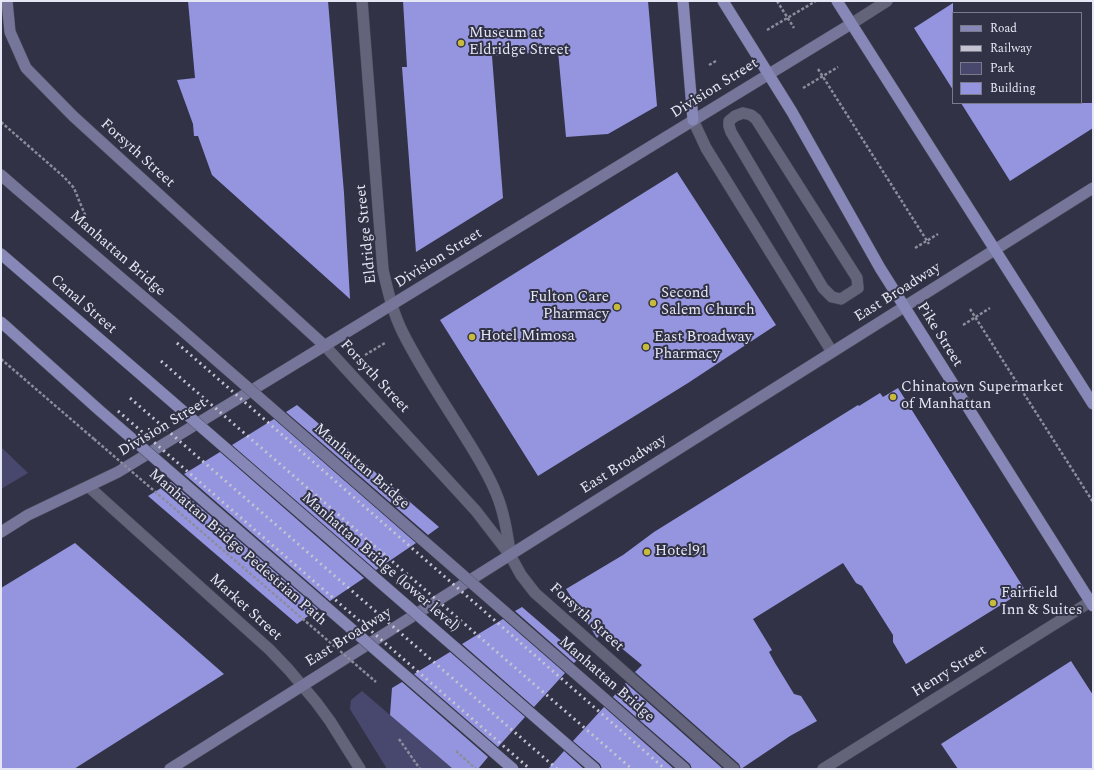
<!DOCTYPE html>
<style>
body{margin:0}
#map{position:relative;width:1094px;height:770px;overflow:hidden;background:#323246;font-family:Spectral,serif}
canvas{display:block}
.frame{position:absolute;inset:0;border:2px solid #e6e7f4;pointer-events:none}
.legend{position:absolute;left:952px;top:12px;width:130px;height:92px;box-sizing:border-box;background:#323246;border:1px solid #7a7a8c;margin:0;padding:5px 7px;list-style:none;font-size:12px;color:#e6e7f4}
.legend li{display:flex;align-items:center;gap:8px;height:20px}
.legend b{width:20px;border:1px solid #7a7a8c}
</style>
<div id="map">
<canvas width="1094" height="770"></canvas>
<div class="frame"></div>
<ul class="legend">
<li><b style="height:5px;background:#8788b8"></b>Road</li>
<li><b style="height:5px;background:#c3c3d2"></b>Railway</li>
<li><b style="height:11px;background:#48486f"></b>Park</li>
<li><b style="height:11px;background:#9595df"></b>Building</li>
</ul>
</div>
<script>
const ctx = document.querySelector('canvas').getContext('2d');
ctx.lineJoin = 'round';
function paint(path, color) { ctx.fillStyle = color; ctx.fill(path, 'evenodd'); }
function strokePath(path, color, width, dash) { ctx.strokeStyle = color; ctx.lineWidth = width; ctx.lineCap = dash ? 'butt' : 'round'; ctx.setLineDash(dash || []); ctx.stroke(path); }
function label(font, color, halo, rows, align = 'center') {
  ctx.font = font + ' Spectral,serif'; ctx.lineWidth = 4; ctx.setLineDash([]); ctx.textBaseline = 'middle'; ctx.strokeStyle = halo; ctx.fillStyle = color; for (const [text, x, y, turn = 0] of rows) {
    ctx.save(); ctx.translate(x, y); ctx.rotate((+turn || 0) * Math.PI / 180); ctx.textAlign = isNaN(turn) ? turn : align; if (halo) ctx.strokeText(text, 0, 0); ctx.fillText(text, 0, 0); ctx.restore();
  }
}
const green = new Path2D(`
 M 1,447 L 28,473 L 1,489 Z
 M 362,691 L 453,769 L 387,769 L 350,709 L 351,700 Z`);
const building = new Path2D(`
 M 188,1 L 328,1 L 344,193 L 350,299 L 212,175 L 198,136 L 194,136 L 193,124 L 177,80 L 195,78 Z
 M 403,1 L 648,1 L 657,106 L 608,134 L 566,137 L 558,51 L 492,56 L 503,198 L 416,252 L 402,67 L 407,67 Z
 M 953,3 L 953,90 L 914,28 Z
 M 961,103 L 1093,103 L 1093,128 L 1010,181 Z
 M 677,172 L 776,325 L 688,383 L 538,476 L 440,320 Z
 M 898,388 L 1025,590 L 906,664 L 893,642 L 893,635 L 862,586 L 856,583 L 843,563 L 753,619 L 772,650 L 769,652 L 775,663 L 794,694 L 801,696 L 817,721 L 790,736 L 741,769 L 739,764 L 635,672 L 642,665 L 602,632 L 597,638 L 566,589 L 623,555 L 654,532 L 858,405 L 859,406 L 880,393 L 883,397 Z
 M 297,405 L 439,527 L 428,535 L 286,412 Z
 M 274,419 L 416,543 L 376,570 L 232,445 Z
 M 220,452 L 364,578 L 330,601 L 184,474 Z
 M 171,482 L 318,609 L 297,624 L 148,496 Z
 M 75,543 L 224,674 L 74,769 L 1,769 L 1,588 Z
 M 522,607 L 580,657 L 574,663 L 515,611 Z
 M 503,619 L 565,673 L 534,707 L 462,644 Z
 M 450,652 L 525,717 L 498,747 L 414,674 Z
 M 1071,661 L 1093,695 L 1093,769 L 958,769 L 941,744 Z
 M 402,682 L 488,757 L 478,769 L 453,769 L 390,715 L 392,688 Z
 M 625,683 L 626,683 L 723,769 L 692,769 L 690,764 L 613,697 L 619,690 L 643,711 Z
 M 604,707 L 674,769 L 602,769 L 600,764 L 573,741 Z
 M 564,751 L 584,769 L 548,769 Z`);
const path = new Path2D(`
 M 777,1 L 794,28
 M 767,30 L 816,1
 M 709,65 L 716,61
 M 818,69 L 929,244
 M 803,88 L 838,67
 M 1,122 L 64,177 L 74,188 L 78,198 L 86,217
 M 915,248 L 938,234
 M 970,309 L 1093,502
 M 963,325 L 990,308
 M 365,355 L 385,343
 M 1,359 L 94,439
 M 399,739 L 420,769`);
const pedestrian = new Path2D(`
 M 743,113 L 751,115 L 756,119 L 857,278 L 858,288 L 841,299 L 832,297 L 823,288 L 731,132 L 729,126 L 729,121 L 735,116 Z`);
const minor = new Path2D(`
 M 362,1 L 383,270 C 388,292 393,313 403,333 C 421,369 443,401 464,435 C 476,454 488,473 496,493 C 504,512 507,532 510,552
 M 851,24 L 887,1
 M 693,120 L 706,148 L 832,352
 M 325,346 L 476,511 L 510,555 L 521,575 L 535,593 L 734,769
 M 89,487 L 270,650 L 289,670 L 316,702 L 330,721 L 360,769
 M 823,769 L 1093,600`);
const secondary = new Path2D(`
 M 7,1 L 10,32 L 26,68 L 73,116 L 325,346
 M 1,175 L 17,189
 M 1,532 L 28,515 L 118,472 L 851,24
 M 170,769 L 1093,188`);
const primary = new Path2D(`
 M 683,1 L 693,120
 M 723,1 L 792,112 L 880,268 L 1093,606
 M 837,1 L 1093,404
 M 1,254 L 146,379`);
const rail = new Path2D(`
 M 177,343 L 665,769
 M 161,361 L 632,769
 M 130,398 L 557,769
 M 118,411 L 530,769`);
const pathBridge = new Path2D(`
 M 94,439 L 376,682
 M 456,751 L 476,769`);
const secondaryBridge = new Path2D(`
 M 17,189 L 176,325 L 685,769`);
const primaryBridge = new Path2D(`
 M 1,322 L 99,410 L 513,769
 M 146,379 L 595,769`);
const markers = [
 [461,43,4,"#c8bb3b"],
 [653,303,4,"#c8bb3b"],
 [617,307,4,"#c8bb3b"],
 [472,337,4,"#c8bb3b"],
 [646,347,4,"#c8bb3b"],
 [893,397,4,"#c8bb3b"],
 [647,552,4,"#c8bb3b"],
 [993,603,4,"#c8bb3b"]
];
const poiNames = [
 ["Museum at",469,34],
 ["Eldridge Street",469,51],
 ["Second",661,294],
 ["Salem Church",661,311],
 ["Fulton Care",609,298,"right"],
 ["Pharmacy",609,315,"right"],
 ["Hotel Mimosa",480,337],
 ["East Broadway",654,338],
 ["Pharmacy",654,355],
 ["Chinatown Supermarket",901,388],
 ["of Manhattan",901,405],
 ["Hotel91",655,552],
 ["Fairfield",1001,594],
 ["Inn & Suites",1001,611]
];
const streetNames = [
 ["Division Street",715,89,-32],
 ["Forsyth Street",137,154,42],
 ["Eldridge Street",367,234,-96],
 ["Manhattan Bridge",117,254,41],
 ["Division Street",439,259,-32],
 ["East Broadway",898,293,-32],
 ["Canal Street",83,305,41],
 ["Pike Street",939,335,58],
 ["Forsyth Street",374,377,47],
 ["Division Street",163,428,-31],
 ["East Broadway",624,465,-32],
 ["Manhattan Bridge",361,467,41],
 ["Manhattan Bridge Pedestrian Path",237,548,41],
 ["Manhattan Bridge (lower level)",380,563,41],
 ["Market Street",245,608,42],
 ["Forsyth Street",586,618,42],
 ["East Broadway",349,638,-32],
 ["Henry Street",950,672,-32],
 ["Manhattan Bridge",606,680,41]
];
paint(green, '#48486f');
paint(building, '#9595df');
strokePath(pedestrian, '#4f4f60', 12);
strokePath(minor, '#4f4f60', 12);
strokePath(secondary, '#4f4f60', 12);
strokePath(primary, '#4f4f60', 12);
strokePath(path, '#8c8c9d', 2.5, [3, 2]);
strokePath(pedestrian, '#63647a', 11);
strokePath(minor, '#63647a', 11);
strokePath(secondary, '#757699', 11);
strokePath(primary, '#8788b8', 11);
strokePath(rail, '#c3c3d2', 3, [2, 4]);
strokePath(secondaryBridge, '#4f4f60', 12, []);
strokePath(primaryBridge, '#4f4f60', 12, []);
strokePath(pathBridge, '#8c8c9d', 2.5, [3, 2]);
strokePath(secondaryBridge, '#757699', 11);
strokePath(primaryBridge, '#8788b8', 11);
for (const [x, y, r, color] of markers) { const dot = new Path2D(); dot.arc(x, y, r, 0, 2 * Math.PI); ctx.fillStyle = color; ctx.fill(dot); strokePath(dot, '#323246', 1.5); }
label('15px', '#e6e7f4', '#323246', poiNames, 'left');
label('15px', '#e6e7f4', '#323246', streetNames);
</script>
